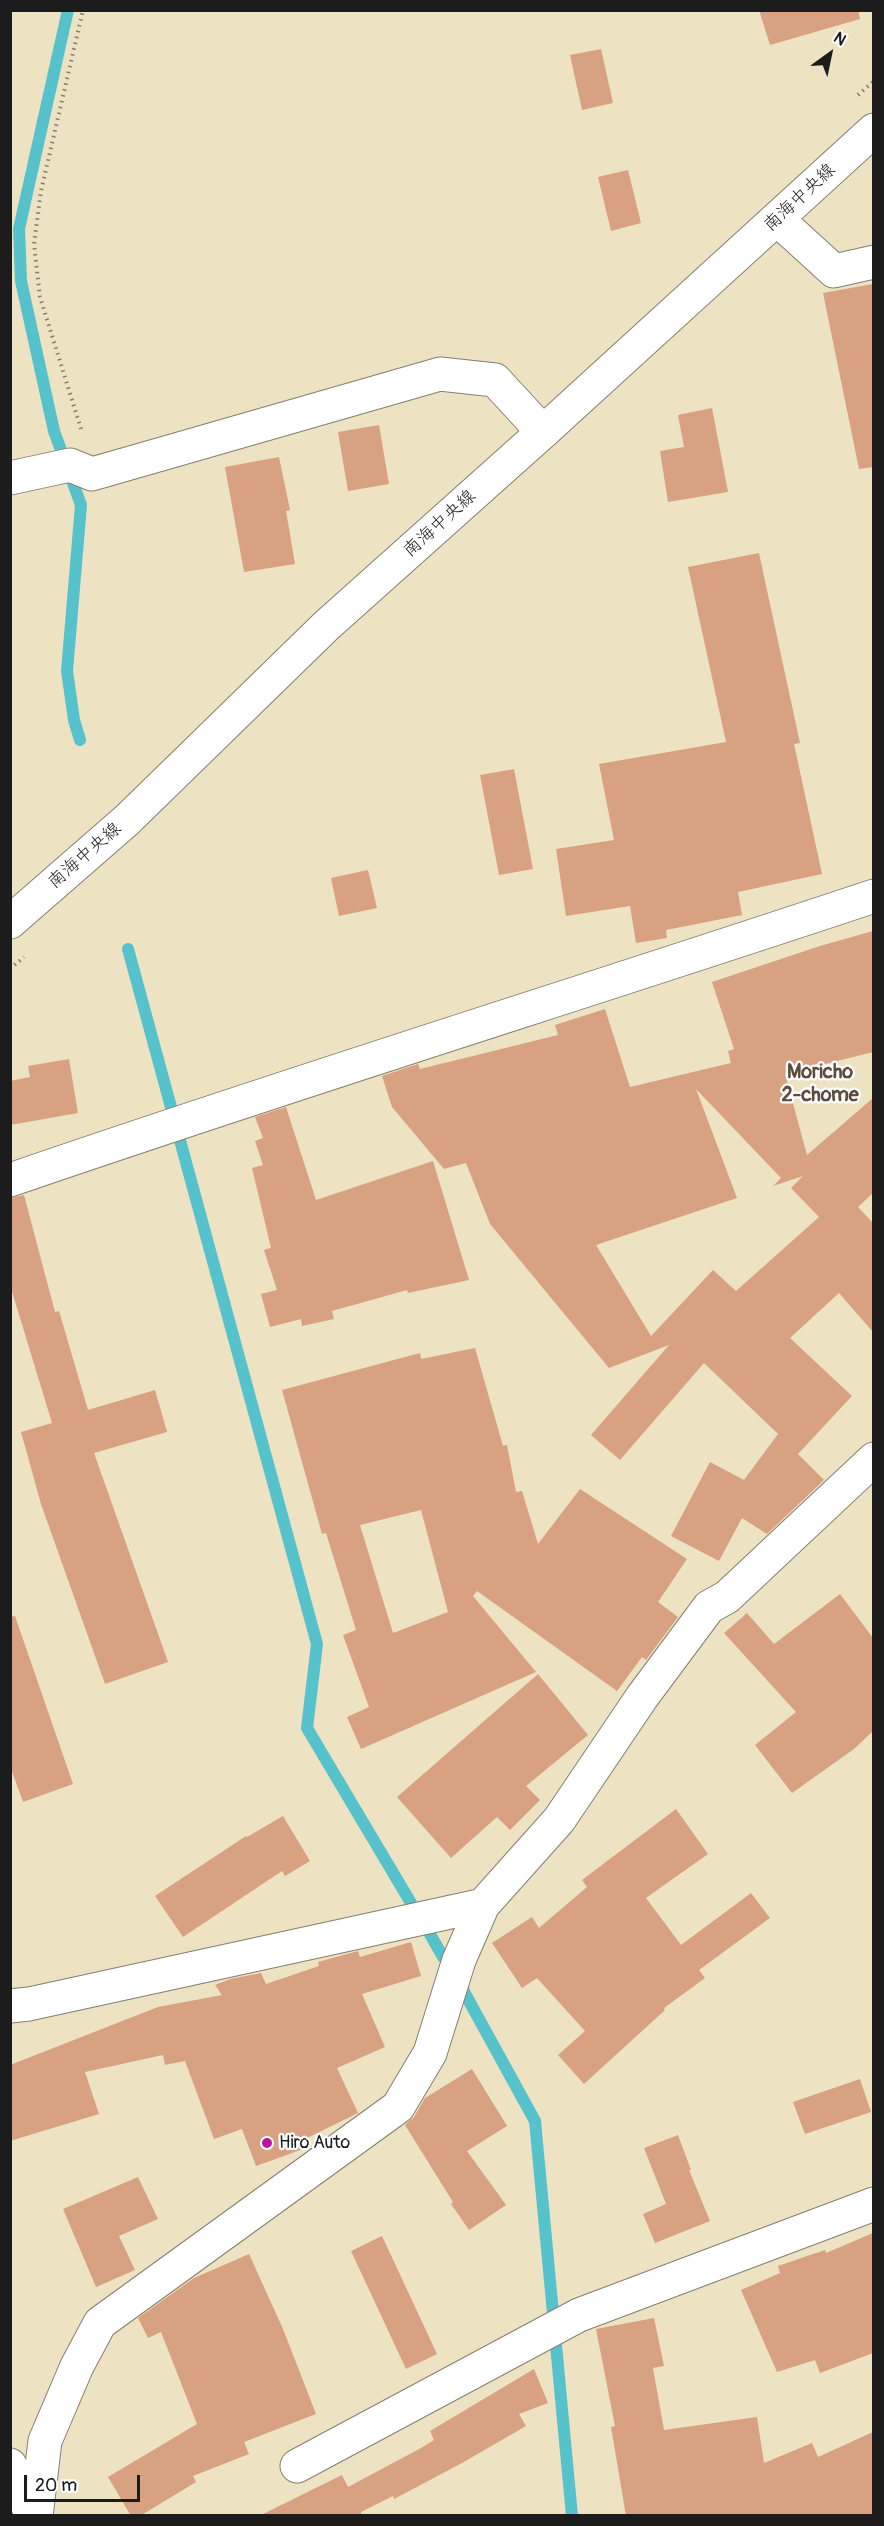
<!DOCTYPE html>
<meta charset="utf-8">
<style>
body{margin:0}
#map{position:relative;width:884px;height:2526px;overflow:hidden;background:#ede2c2;font-family:Pangolin,sans-serif}
canvas{display:block}
.frame{position:absolute;inset:0;border:12px solid #1c1c1c;pointer-events:none}
.north{position:absolute;left:800px;top:24px;width:60px;height:60px;-webkit-text-stroke:4px #fff;paint-order:stroke;rotate:33deg;font-size:16px;font-weight:700;line-height:24px;text-align:center;color:#1c1c1c}
.north::after{content:'';display:block;margin:auto;width:21px;height:27px;background:#1c1c1c;clip-path:polygon(50% 0,100% 100%,50% 72%,0 100%)}
.scale{position:absolute;left:24px;top:2475px;width:116px;height:27px;box-sizing:border-box;border:3px solid #1c1c1c;border-top:0;padding-left:8px;font-size:18px;line-height:21px;white-space:nowrap;color:#1c1c1c;-webkit-text-stroke:4px #fff;paint-order:stroke}
</style>
<div id="map">
<canvas width="884" height="2526"></canvas>
<div class="frame"></div>
<div class="north">N</div>
<div class="scale">20 m</div>
</div>
<script>
const ctx = document.querySelector('canvas').getContext('2d');
ctx.lineJoin = 'round';
function strokePath(path, color, width, dash) { ctx.strokeStyle = color; ctx.lineWidth = width; ctx.lineCap = dash ? 'butt' : 'round'; ctx.setLineDash(dash || []); ctx.stroke(path); }
function paint(path, color) { ctx.fillStyle = color; ctx.fill(path, 'evenodd'); }
function label(font, color, halo, rows, align = 'center') {
  ctx.font = font + ' Pangolin,"Klee One",sans-serif'; ctx.lineWidth = 4.5; ctx.setLineDash([]); ctx.textBaseline = 'middle'; ctx.strokeStyle = halo; ctx.fillStyle = color; for (const [text, x, y, turn = 0] of rows) {
    ctx.save(); ctx.translate(x, y); ctx.rotate((+turn || 0) * Math.PI / 180); ctx.textAlign = isNaN(turn) ? turn : align; if (halo) ctx.strokeText(text, 0, 0); ctx.fillText(text, 0, 0); ctx.restore();
  }
}
const stream = new Path2D(`
 M 68,10 L 19,229 L 21,281 L 54,431 L 81,505 L 67,671 L 74,720 L 80,740
 M 128,949 L 317,1644 L 307,1728 L 411,1903
 M 426,1927 L 443,1957
 M 463,1990 L 535,2121 L 572,2516`);
const building = new Path2D(`
 M 759,10 L 858,10 L 860,19 L 770,45 Z
 M 601,49 L 613,103 L 582,110 L 570,55 Z
 M 628,170 L 641,223 L 611,231 L 598,177 Z
 M 873,284 L 873,467 L 859,469 L 823,293 Z
 M 712,408 L 728,492 L 668,502 L 660,451 L 684,447 L 678,415 Z
 M 379,425 L 389,484 L 348,491 L 338,432 Z
 M 279,457 L 290,510 L 286,511 L 295,564 L 244,572 L 225,467 Z
 M 759,553 L 800,743 L 794,744 L 822,874 L 738,892 L 742,915 L 666,930 L 667,938 L 636,943 L 630,906 L 566,916 L 556,849 L 614,840 L 599,764 L 726,742 L 688,567 Z
 M 514,769 L 533,869 L 499,875 L 480,775 Z
 M 368,870 L 377,908 L 339,916 L 331,878 Z
 M 873,931 L 873,1052 L 785,1074 L 807,1155 L 873,1098 L 873,1193 L 858,1207 L 873,1223 L 873,1332 L 839,1293 L 790,1338 L 852,1396 L 798,1454 L 824,1480 L 767,1534 L 742,1518 L 719,1561 L 671,1536 L 710,1462 L 744,1480 L 778,1434 L 704,1363 L 620,1460 L 591,1435 L 669,1345 L 609,1368 L 490,1224 L 466,1163 L 444,1169 L 392,1107 L 382,1076 L 418,1064 L 420,1069 L 558,1035 L 555,1025 L 605,1009 L 630,1087 L 731,1063 L 728,1051 L 734,1049 L 712,982 L 820,946 ZM 696,1089 L 781,1178 L 773,1186 L 803,1176 L 791,1188 L 819,1217 L 736,1291 L 713,1270 L 651,1336 L 596,1245 L 737,1198 Z
 M 69,1059 L 78,1113 L 10,1125 L 10,1081 L 30,1077 L 28,1066 Z
 M 286,1107 L 316,1200 L 433,1161 L 469,1280 L 408,1293 L 407,1290 L 332,1311 L 334,1319 L 302,1326 L 301,1319 L 270,1327 L 261,1294 L 277,1290 L 264,1250 L 271,1248 L 252,1168 L 263,1165 L 255,1141 L 263,1138 L 255,1117 Z
 M 24,1195 L 55,1312 L 59,1311 L 88,1410 L 155,1390 L 167,1432 L 94,1453 L 168,1662 L 105,1684 L 41,1504 L 21,1432 L 52,1423 L 10,1285 L 10,1198 Z
 M 475,1348 L 503,1446 L 507,1445 L 516,1492 L 522,1491 L 538,1544 L 580,1489 L 687,1559 L 658,1602 L 678,1617 L 646,1660 L 642,1657 L 617,1691 L 477,1591 L 473,1596 L 536,1672 L 361,1749 L 347,1717 L 369,1707 L 343,1635 L 356,1630 L 326,1533 L 322,1534 L 282,1390 L 420,1353 L 421,1359 ZM 421,1510 L 448,1612 L 393,1633 L 360,1525 Z
 M 840,1594 L 873,1638 L 873,1731 L 854,1749 L 792,1793 L 755,1745 L 796,1712 L 724,1633 L 747,1613 L 774,1644 Z
 M 15,1616 L 73,1784 L 23,1802 L 10,1766 L 10,1617 Z
 M 538,1674 L 588,1735 L 526,1786 L 540,1800 L 510,1830 L 497,1817 L 451,1858 L 397,1797 Z
 M 676,1809 L 708,1854 L 646,1898 L 681,1945 L 751,1893 L 770,1918 L 699,1970 L 705,1978 L 664,2008 L 665,2010 L 584,2084 L 558,2055 L 585,2031 L 537,1978 L 522,1988 L 492,1943 L 532,1917 L 539,1928 L 587,1887 L 582,1880 Z
 M 283,1816 L 310,1861 L 285,1876 L 282,1871 L 183,1937 L 155,1896 L 246,1836 L 247,1837 Z
 M 411,1942 L 421,1976 L 362,1994 L 385,2047 L 337,2068 L 358,2113 L 303,2140 L 306,2148 L 256,2166 L 242,2129 L 214,2139 L 185,2061 L 165,2065 L 163,2055 L 85,2072 L 99,2114 L 10,2141 L 10,2065 L 158,2007 L 222,1995 L 215,1985 L 230,1979 L 261,1973 L 266,1984 L 319,1966 L 318,1962 L 358,1951 L 360,1957 Z
 M 472,2069 L 507,2126 L 467,2151 L 506,2205 L 469,2230 L 451,2204 L 453,2202 L 405,2125 L 414,2117 L 425,2098 Z
 M 860,2079 L 871,2112 L 805,2134 L 793,2102 Z
 M 678,2135 L 691,2170 L 689,2170 L 710,2221 L 655,2243 L 643,2214 L 666,2204 L 644,2148 Z
 M 138,2177 L 158,2219 L 119,2236 L 135,2270 L 96,2287 L 63,2209 Z
 M 873,2233 L 873,2353 L 820,2373 L 815,2360 L 777,2372 L 741,2290 L 780,2273 L 778,2266 L 825,2250 L 826,2253 Z
 M 382,2236 L 437,2354 L 406,2369 L 351,2251 Z
 M 249,2254 L 283,2329 L 316,2414 L 244,2442 L 249,2454 L 193,2476 L 196,2482 L 140,2516 L 131,2516 L 108,2477 L 197,2424 L 161,2332 L 148,2338 L 138,2318 L 194,2278 Z
 M 654,2318 L 664,2366 L 653,2368 L 664,2430 L 757,2417 L 764,2463 L 812,2443 L 818,2457 L 873,2432 L 873,2516 L 626,2516 L 611,2427 L 615,2426 L 596,2329 Z
 M 534,2369 L 548,2403 L 519,2414 L 526,2426 L 462,2463 L 394,2499 L 393,2496 L 361,2512 L 362,2516 L 259,2516 L 342,2475 L 348,2487 L 421,2448 L 434,2440 L 430,2431 Z`);
const path = new Path2D(`
 M 858,95 L 874,81
 M 81,429 L 40,297 L 34,244 L 41,191 L 83,10
 M 10,969 L 24,957`);
const street = new Path2D(`
 M 777,219 L 834,271 L 874,262
 M 10,478 L 70,465 L 92,474 L 440,374 L 495,380 L 543,432
 M 10,1180 C 297,1081 586,992 874,896
 M 10,2006 L 29,2004 L 483,1905
 M 297,2466 L 579,2315 L 874,2204
 M 36,2516 L 45,2441 L 77,2366 L 100,2323 L 398,2107 L 430,2053 L 459,1960 L 483,1905 L 559,1820 L 642,1697 L 709,1607 L 727,1597 L 874,1459`);
const secondary = new Path2D(`
 M 10,922 L 127,820 L 326,626 L 543,432 L 874,130`);
const primary = new Path2D(`
 M 10,2465 L 32,2516`);
const markers = [
 [267,2143,6,"#b5179e"]
];
const streetNames = [
 ["南海中央線",800,198,-43],
 ["南海中央線",440,524,-42],
 ["南海中央線",85,856,-41]
];
const poiNames = [
 ["Hiro Auto",279,2143]
];
const neighbourhoodNames = [
 ["Moricho",820,1073],
 ["2-chome",820,1096]
];
strokePath(stream, '#55c2cc', 12);
paint(building, '#d8a181');
strokePath(street, '#847f6f', 35);
strokePath(secondary, '#847f6f', 35);
strokePath(primary, '#847f6f', 35);
strokePath(path, '#847f6f', 4, [1.5, 4.5]);
strokePath(street, '#fff', 33);
strokePath(secondary, '#fff', 33);
strokePath(primary, '#fff', 33);
for (const [x, y, r, color] of markers) { const dot = new Path2D(); dot.arc(x, y, r, 0, 2 * Math.PI); ctx.fillStyle = color; ctx.fill(dot); strokePath(dot, '#fff', 2); }
label('18px', '#1c1c1c', '#fff', streetNames);
label('18px', '#1c1c1c', '#fff', poiNames, 'left');
label('bold 20px', '#5e4b3f', '#fff', neighbourhoodNames);
</script>
